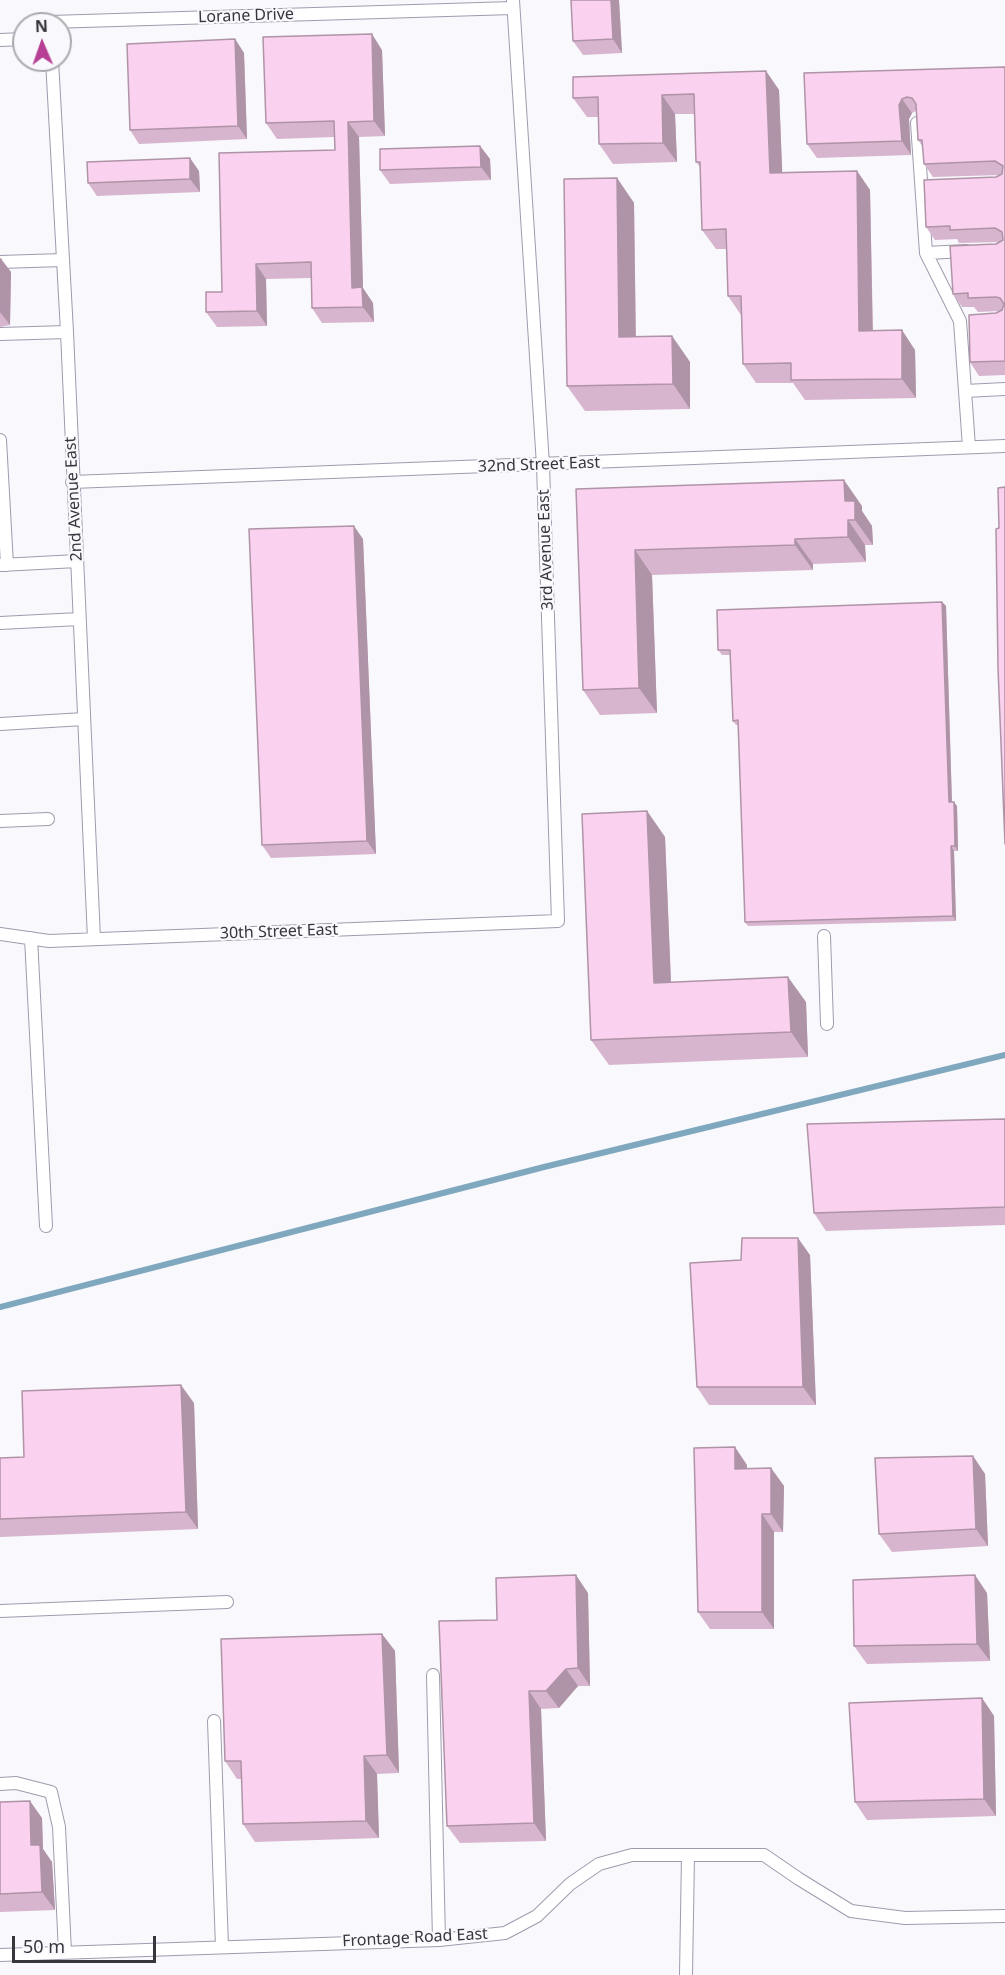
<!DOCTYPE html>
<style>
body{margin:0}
#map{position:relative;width:1005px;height:1975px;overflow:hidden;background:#f9f8fc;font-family:"Noto Sans",sans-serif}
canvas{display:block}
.north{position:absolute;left:12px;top:12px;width:60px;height:60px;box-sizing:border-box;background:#f9f8fc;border:2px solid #abaab0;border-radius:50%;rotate:358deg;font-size:16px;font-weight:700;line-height:24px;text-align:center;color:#37363d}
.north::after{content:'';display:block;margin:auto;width:21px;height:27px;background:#b73f95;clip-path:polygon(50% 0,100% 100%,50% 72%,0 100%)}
.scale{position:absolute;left:12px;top:1936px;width:144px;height:27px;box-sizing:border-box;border:3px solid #37363d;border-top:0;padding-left:8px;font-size:18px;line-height:21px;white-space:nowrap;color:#37363d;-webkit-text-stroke:4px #f9f8fc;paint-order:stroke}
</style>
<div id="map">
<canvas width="1005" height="1975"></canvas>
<div class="north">N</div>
<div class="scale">50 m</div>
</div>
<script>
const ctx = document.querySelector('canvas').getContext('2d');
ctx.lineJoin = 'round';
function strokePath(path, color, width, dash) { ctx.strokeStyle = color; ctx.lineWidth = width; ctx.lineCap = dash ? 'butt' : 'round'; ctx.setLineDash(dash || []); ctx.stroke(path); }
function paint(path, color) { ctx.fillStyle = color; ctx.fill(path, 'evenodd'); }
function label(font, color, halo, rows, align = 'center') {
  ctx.font = font + ' "Noto Sans",sans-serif'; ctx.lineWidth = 4.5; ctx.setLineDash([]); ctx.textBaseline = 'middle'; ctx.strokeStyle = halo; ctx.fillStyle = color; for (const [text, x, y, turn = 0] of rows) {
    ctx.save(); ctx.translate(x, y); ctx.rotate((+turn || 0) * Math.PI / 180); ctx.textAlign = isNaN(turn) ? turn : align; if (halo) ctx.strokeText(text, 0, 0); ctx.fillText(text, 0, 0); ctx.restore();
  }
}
const stream = new Path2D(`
 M 0,1307 L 544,1167 L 1005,1055`);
const service = new Path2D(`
 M 50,24 L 50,22 L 513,8
 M 0,40 L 24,39
 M 52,60 L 67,332 L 94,939
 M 917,123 L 926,253 L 960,321 L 969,447
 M 926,253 L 966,251
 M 0,262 L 63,260
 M 0,334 L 67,332
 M 965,391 L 1005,389
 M 0,440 L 7,565
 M 72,482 L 1005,446
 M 1,565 L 77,561
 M 0,623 L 79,619
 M 0,724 L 84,719
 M 0,821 L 48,819
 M 0,934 L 49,941 L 558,921 L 543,465 L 513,0
 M 824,936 L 827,1024
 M 31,938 L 46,1226
 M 0,1611 L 227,1602
 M 433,1675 L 439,1940
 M 214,1721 L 222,1947
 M 0,1784 L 16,1783 L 51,1792 L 59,1827 L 65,1952
 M 0,1955 L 439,1940 L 505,1933 L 537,1916 L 570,1884 L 599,1864 L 632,1855 L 764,1855 L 799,1879 L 851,1911 L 905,1918 L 1005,1916
 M 686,1975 L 688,1855`);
const wall = new Path2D(`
 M 571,0 L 619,0 L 622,53 L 583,55 L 573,41 Z
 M 235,39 L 244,53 L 247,139 L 139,144 L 130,130 Z
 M 382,50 L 385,136 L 359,137 L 363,288 L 373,303 L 374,322 L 322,323 L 312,308 L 311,278 L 266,279 L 267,326 L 217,327 L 206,312 L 335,150 L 334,137 L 277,139 L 266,123 Z
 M 1005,67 L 1005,375 L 979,376 L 970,362 L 996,313 L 1000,311 L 978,312 L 974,307 L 962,307 L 953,294 L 996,244 L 1000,242 L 959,243 L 957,239 L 935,240 L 926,227 L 1000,175 L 933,177 L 924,164 L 923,147 L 918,140 L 916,111 L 912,113 L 909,119 L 911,155 L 817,158 L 807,144 L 804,73 Z
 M 766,71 L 779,90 L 782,172 L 857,171 L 870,190 L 873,331 L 915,350 L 916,398 L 805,400 L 793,383 L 756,383 L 743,364 L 741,315 L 728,296 L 727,249 L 716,249 L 702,230 L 700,167 L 696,162 L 694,114 L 675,114 L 677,162 L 613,164 L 599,144 L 598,117 L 587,117 L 573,98 Z
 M 480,146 L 490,159 L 491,180 L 390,184 L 380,170 Z
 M 199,171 L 200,192 L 97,196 L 88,183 Z
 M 617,178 L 634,203 L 636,337 L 672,336 L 690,362 L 690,409 L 585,411 L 567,386 Z
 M 0,259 L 1,259 L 11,272 L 10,325 L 0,327 Z
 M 576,489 L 862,506 L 862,511 L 872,526 L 873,545 L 865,545 L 866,562 L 813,564 L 813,570 L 652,575 L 657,713 L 600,715 L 583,690 Z
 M 363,539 L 376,854 L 271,858 L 262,845 Z
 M 942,602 L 946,606 L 952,802 L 957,806 L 958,851 L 954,851 L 956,921 L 748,926 L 745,922 L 738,725 L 736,725 L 733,721 L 731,655 L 722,655 L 718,650 Z
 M 647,811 L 665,837 L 671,982 L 806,1002 L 808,1057 L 609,1065 L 591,1040 Z
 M 1005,1119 L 1005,1225 L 826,1231 L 814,1213 Z
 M 810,1255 L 816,1405 L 709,1405 L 697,1387 Z
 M 194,1403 L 198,1529 L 0,1537 L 0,1458 L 24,1457 Z
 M 973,1456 L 985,1474 L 988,1546 L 892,1552 L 879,1534 Z
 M 747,1465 L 747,1469 L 771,1468 L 784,1486 L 783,1532 L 774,1532 L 774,1629 L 710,1629 L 698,1612 Z
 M 588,1593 L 590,1686 L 578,1686 L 559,1708 L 541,1709 L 546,1841 L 460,1843 L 447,1826 Z
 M 987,1593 L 990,1661 L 867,1664 L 854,1646 Z
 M 382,1634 L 395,1651 L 399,1773 L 377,1774 L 379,1838 L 255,1842 L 243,1824 L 242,1779 L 237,1779 L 225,1761 Z
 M 982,1698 L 994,1716 L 996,1816 L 867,1820 L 855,1802 Z
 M 0,1802 L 42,1818 L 43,1849 L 52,1862 L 55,1910 L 0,1912 Z`);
const shadedWall = new Path2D(`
 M 611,0 L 619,0 L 622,53 L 613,39 Z
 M 372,34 L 382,50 L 385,136 L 374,121 Z
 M 235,39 L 244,53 L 247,139 L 238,126 Z
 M 766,71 L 779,90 L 783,192 L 770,173 Z
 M 662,95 L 675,114 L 677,162 L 663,143 Z
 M 902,99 L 912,113 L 909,119 L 911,155 L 902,141 L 899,105 Z
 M 348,122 L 359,137 L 363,288 L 373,303 L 374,322 L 363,307 L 352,288 Z
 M 480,146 L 490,159 L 491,180 L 481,167 Z
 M 190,158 L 199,171 L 200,192 L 190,179 Z
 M 857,171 L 870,190 L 873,350 L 859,331 Z
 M 617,178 L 634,203 L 636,362 L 619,337 Z
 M 1,259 L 11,272 L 10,325 L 0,312 Z
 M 256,264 L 266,279 L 267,326 L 257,311 Z
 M 902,330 L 915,350 L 916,398 L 902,379 Z
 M 672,336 L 690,362 L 690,409 L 673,384 Z
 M 844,480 L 862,506 L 862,511 L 872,526 L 873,545 L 855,520 L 845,501 Z
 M 848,520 L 865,545 L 866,562 L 848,537 Z
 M 354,526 L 363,539 L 376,854 L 367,841 Z
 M 795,539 L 813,564 L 813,570 L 795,545 Z
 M 635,550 L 652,575 L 657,713 L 639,688 Z
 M 942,602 L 946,606 L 952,806 L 949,802 Z
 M 954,802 L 957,806 L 958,851 L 955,846 Z
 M 647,811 L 665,837 L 672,1008 L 654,983 Z
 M 951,846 L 954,851 L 956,921 L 953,916 Z
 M 788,977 L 806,1002 L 808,1057 L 791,1032 Z
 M 798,1238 L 810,1255 L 816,1405 L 803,1387 Z
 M 181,1385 L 194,1403 L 198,1529 L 186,1512 Z
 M 735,1447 L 747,1465 L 747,1487 L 735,1469 Z
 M 973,1456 L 985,1474 L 988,1546 L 976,1529 Z
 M 771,1468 L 784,1486 L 783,1532 L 771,1514 Z
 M 762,1514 L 774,1532 L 774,1629 L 762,1612 Z
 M 576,1575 L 588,1593 L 590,1686 L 578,1668 Z
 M 975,1575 L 987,1593 L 990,1661 L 977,1644 Z
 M 382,1634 L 395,1651 L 399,1773 L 387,1755 Z
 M 566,1669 L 578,1686 L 559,1708 L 546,1691 Z
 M 529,1691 L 541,1709 L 546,1841 L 534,1823 Z
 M 982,1698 L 994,1716 L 996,1816 L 984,1799 Z
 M 364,1756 L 377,1774 L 379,1838 L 366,1821 Z
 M 30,1801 L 42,1818 L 43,1849 L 52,1862 L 55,1910 L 42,1892 L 31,1845 Z`);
const building = new Path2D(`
 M 571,0 L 611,0 L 613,39 L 573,41 Z
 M 372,34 L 374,121 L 348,122 L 352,288 L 362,287 L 363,307 L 312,308 L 311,262 L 256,264 L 257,311 L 206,312 L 206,292 L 222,292 L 219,153 L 335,150 L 334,121 L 266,123 L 263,37 Z
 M 235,39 L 238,126 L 130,130 L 127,44 Z
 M 1005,67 L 1005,361 L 970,362 L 969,315 L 996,313 L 1002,310 L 1004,304 L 1000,298 L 996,297 L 968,298 L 968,293 L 953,294 L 950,246 L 996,244 L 1003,240 L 1002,232 L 995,228 L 950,230 L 950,226 L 926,227 L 924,180 L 996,177 L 1002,174 L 1003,166 L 995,161 L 924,164 L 922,140 L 918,140 L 916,104 L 912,98 L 907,97 L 902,99 L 899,105 L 902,141 L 807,144 L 804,73 Z
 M 766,71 L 770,173 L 857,171 L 859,331 L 902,330 L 902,379 L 791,380 L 791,363 L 743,364 L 741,296 L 728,296 L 726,229 L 702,230 L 700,162 L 696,162 L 694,94 L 662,95 L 663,143 L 599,144 L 598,97 L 573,98 L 573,77 Z
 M 480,146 L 481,167 L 380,170 L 380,149 Z
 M 190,158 L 190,179 L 88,183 L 87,162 Z
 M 617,178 L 619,337 L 672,336 L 673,384 L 567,386 L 564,179 Z
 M 0,259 L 1,259 L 0,312 Z
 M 844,480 L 845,501 L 855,501 L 855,520 L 848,520 L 848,537 L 795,539 L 795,545 L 635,550 L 639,688 L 583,690 L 576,489 Z
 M 1005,487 L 1005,844 L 998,668 L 996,529 L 999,528 L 998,488 Z
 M 354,526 L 367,841 L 262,845 L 249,529 Z
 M 942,602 L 949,802 L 954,802 L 955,846 L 951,846 L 953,916 L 745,922 L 738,720 L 733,721 L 730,650 L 718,650 L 717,610 Z
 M 647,811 L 654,983 L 788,977 L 791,1032 L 591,1040 L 582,814 Z
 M 1005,1119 L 1005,1207 L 814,1213 L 807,1124 Z
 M 742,1238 L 798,1238 L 803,1387 L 697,1387 L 690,1263 L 741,1260 Z
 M 181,1385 L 186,1512 L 0,1519 L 0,1458 L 24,1457 L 22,1391 Z
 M 735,1447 L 735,1469 L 771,1468 L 771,1514 L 762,1514 L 762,1612 L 698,1612 L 694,1448 Z
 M 973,1456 L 976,1529 L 879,1534 L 875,1458 Z
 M 576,1575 L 578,1668 L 566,1669 L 546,1691 L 529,1691 L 534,1823 L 447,1826 L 439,1621 L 497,1620 L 496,1578 Z
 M 975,1575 L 977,1644 L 854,1646 L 853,1580 Z
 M 382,1634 L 387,1755 L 364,1756 L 366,1821 L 243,1824 L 241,1761 L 225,1761 L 221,1639 Z
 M 982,1698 L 984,1799 L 855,1802 L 849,1703 Z
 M 30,1801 L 31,1845 L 40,1845 L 42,1892 L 0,1894 L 0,1802 Z`);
const streetNames = [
 ["Lorane Drive",246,16,-2],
 ["32nd Street East",539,465,-2],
 ["2nd Avenue East",74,499,-93],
 ["3rd Avenue East",546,550,-92],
 ["30th Street East",279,932,-2],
 ["Frontage Road East",415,1938,-3]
];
strokePath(stream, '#7fa8bf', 6);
strokePath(service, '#9f9bae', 14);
strokePath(service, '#fff', 12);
paint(wall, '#d7b5ce');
paint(shadedWall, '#af93a7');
paint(building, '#fad2ef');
strokePath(building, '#af93a7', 1.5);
label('16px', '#37363d', '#f9f8fc', streetNames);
</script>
